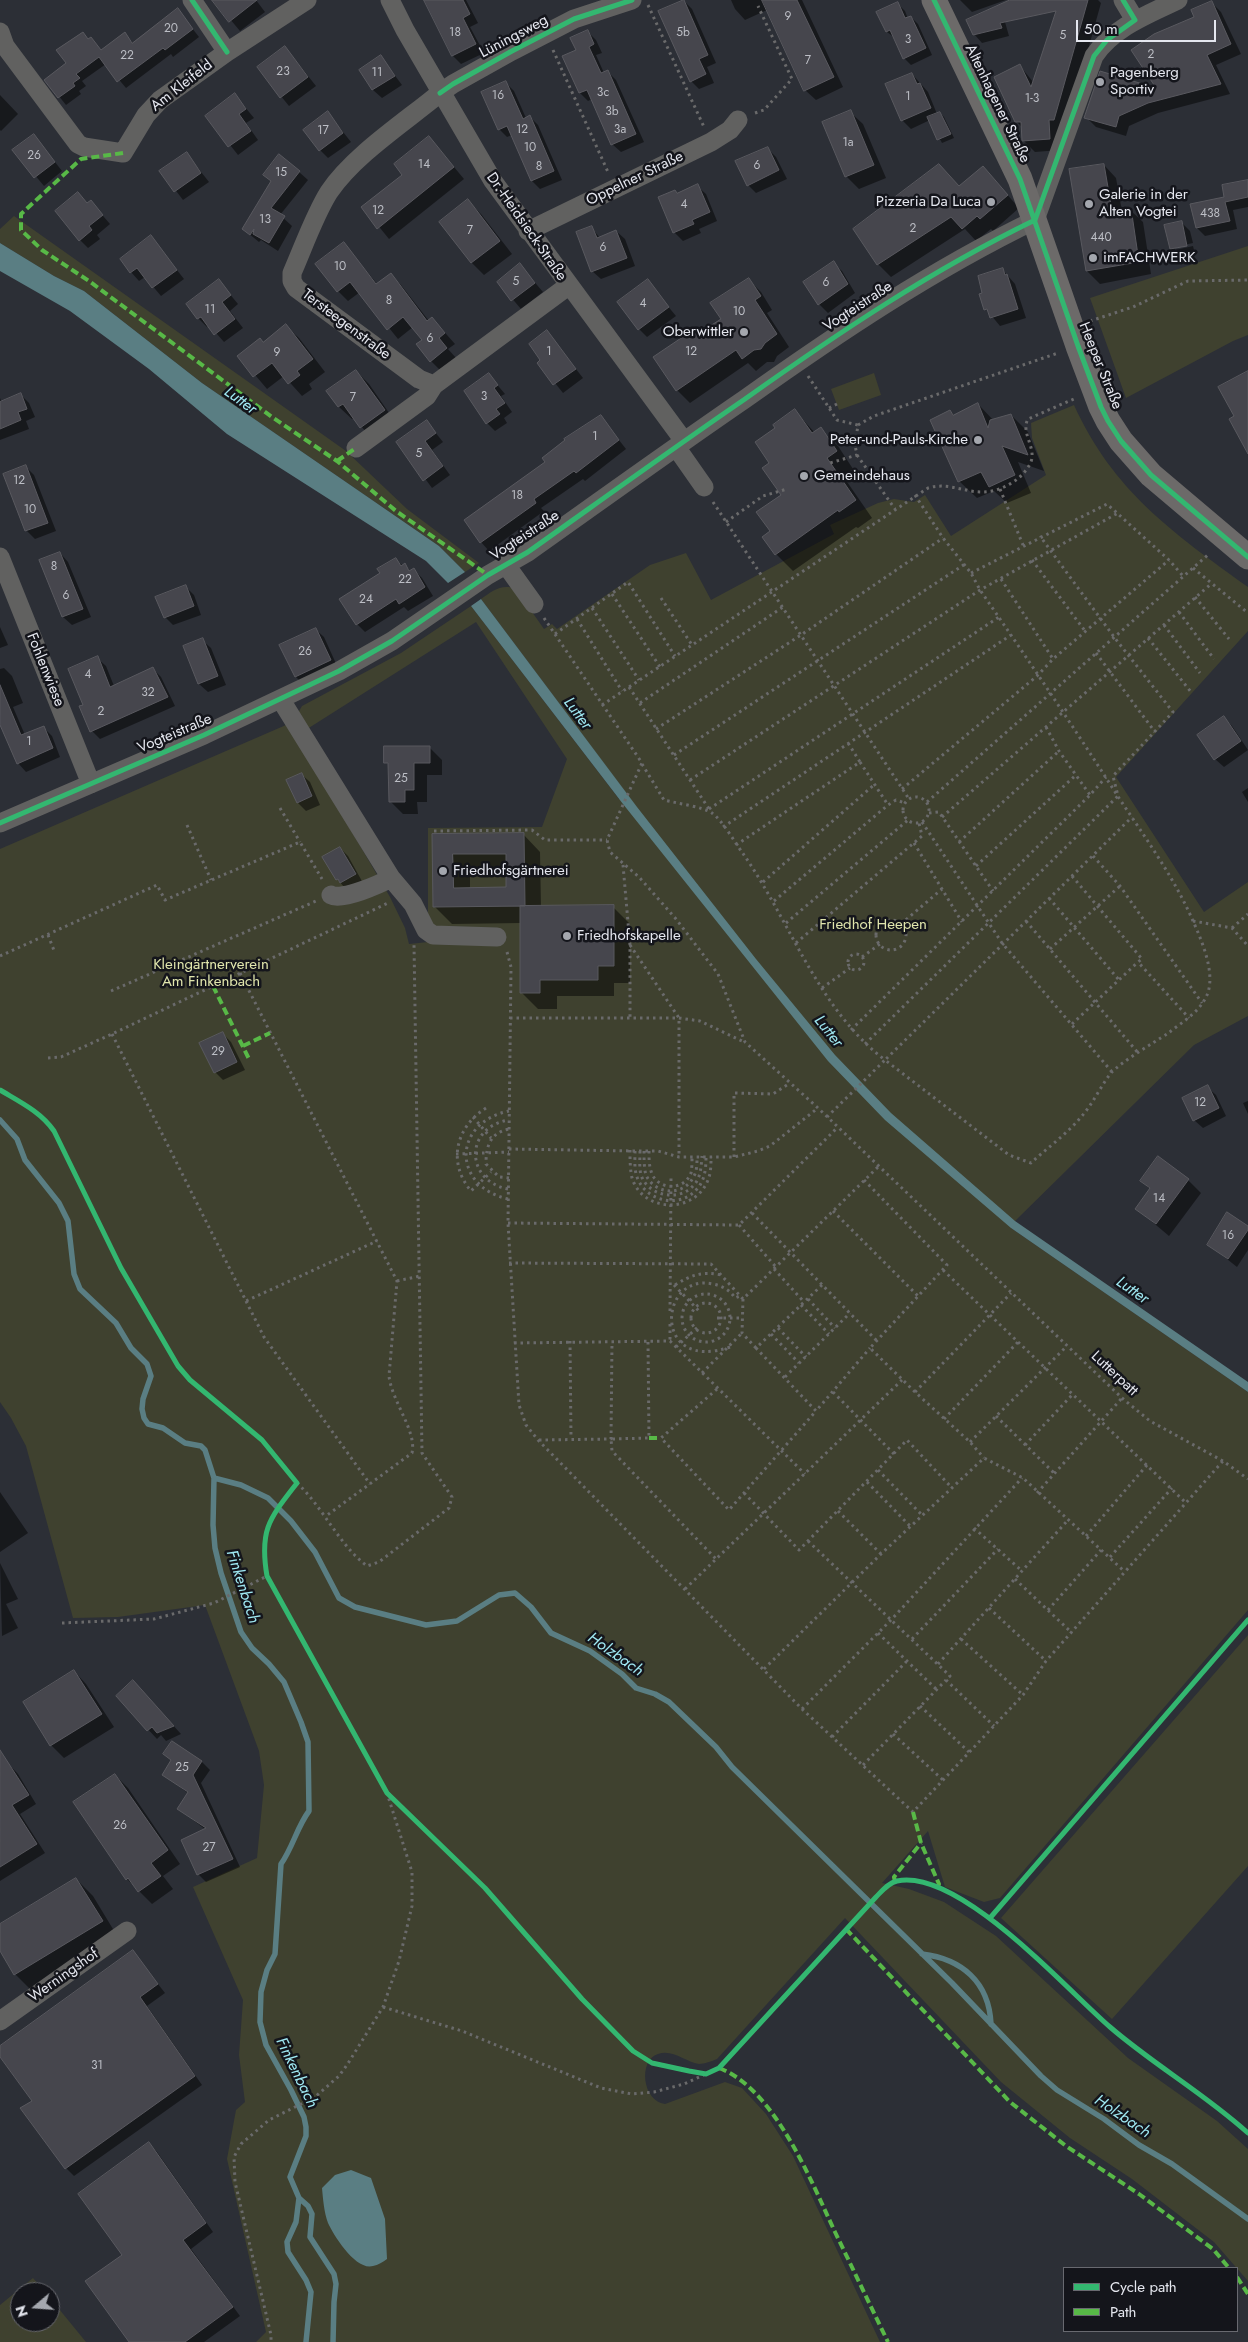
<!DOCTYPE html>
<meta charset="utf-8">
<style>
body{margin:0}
#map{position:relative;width:1248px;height:2342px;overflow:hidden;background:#2c2f36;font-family:Jost,sans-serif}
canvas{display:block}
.legend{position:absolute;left:1063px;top:2267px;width:175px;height:65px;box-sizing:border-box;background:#14151b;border:1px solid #686970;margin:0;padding:6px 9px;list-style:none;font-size:15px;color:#e5e7ef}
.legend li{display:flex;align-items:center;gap:10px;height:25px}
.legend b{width:25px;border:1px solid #686970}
.north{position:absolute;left:10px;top:2282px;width:50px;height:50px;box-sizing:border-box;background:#14151b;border:1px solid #686970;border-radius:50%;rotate:252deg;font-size:14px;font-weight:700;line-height:20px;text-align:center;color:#e5e7ef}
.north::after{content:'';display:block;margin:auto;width:18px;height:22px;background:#a4a7ae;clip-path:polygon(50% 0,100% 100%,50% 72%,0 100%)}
.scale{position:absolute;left:1076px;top:20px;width:140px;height:22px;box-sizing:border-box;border:2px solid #e5e7ef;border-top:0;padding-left:6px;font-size:15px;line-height:18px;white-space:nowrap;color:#e5e7ef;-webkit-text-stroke:4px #14151b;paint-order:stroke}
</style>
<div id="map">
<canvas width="1248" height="2342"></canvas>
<ul class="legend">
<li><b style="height:6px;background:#33b770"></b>Cycle path</li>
<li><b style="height:6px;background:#58b947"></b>Path</li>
</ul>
<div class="north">N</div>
<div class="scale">50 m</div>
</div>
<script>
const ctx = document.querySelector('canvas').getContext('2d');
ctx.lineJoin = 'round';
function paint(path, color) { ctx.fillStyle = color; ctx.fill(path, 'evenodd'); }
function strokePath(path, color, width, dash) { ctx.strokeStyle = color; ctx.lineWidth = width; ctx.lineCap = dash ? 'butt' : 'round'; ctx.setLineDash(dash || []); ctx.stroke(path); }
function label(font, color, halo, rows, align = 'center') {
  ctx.font = font + ' Jost,sans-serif'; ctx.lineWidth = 5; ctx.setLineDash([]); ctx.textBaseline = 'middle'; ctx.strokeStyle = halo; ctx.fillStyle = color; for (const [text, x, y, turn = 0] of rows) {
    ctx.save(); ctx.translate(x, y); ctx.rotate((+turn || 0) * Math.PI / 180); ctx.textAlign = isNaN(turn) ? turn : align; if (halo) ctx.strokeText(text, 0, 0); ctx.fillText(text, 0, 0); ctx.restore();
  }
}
const green = new Path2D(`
 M 14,216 L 346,451 L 407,509 L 479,563 L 465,572 L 439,546 L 202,383 L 84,291 L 54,276 L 0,243 L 0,229 Z
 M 1248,246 L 1248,335 L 1233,341 L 1126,398 L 1090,298 Z
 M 874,373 L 881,395 L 839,410 L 831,389 Z
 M 1074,405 C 1113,491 1173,533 1248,587 L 1248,631 L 1116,777 L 1204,912 L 1248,882 L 1248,1016 L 1194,1045 L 1015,1221 L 1011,1228 L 1248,1392 L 1248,1610 L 1000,1898 L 984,1902 L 945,1887 L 928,1831 L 882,1883 L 909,1889 L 944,1902 L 996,1936 L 1128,2058 L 1217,2121 L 1248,2149 L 1248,2281 L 1214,2242 L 1132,2179 L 1070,2138 L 1001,2082 L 845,1918 L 717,2059 C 712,2061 704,2064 699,2064 C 685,2062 673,2049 658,2054 C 638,2060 642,2101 665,2104 L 725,2082 L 742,2088 L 766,2114 L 793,2156 L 880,2342 L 256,2342 L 266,2332 L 227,2159 L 236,2110 L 245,2102 L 239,2055 L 243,2000 L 193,1887 L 257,1858 L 264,1785 L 259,1751 L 205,1605 L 118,1617 L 73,1618 L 26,1446 L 11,1418 L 0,1402 L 0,849 L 286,725 L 296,736 L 390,897 L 405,928 L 409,944 L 428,942 L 428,828 L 542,827 L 567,759 L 476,622 L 304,731 L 298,713 L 302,706 L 401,653 L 471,606 L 619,799 L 623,789 L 481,599 C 492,591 502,583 516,589 L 544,629 L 552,624 L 557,629 L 650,565 L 686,553 L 711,600 L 834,534 L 830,525 L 878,503 L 894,499 L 914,502 L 925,495 L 951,536 L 1046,475 L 1032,438 L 1031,423 Z
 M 1248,1635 L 1248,1866 L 1112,2019 L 1001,1918 Z
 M 33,2278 L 45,2292 L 20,2292 L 20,2322 L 50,2322 L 50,2298 L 86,2342 L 0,2342 L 0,2305 Z`);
const water = new Path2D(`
 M 0,243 L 54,276 L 84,291 L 202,383 L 439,546 L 465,572 L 448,583 L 426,561 L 227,434 L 149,369 L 70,311 L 0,271 Z
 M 481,599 L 637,807 L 756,959 L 835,1055 L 891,1113 L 1015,1221 L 1248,1382 L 1248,1392 L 1011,1228 L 885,1120 L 828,1061 L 623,804 L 471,606 Z
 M 351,2170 L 371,2178 L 385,2219 L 387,2259 C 383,2262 378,2265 373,2266 C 356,2271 334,2236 328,2223 C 324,2212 323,2199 322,2188 L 335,2175 Z`);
const shadow = new Path2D(`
 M 214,0 L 256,0 L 265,12 L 240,31 Z
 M 426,0 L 466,0 L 478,23 L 470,27 L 484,53 L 461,64 L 453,56 Z
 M 731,0 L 802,0 L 843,87 L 816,100 L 805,90 L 767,10 L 745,20 L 735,9 Z
 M 960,0 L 1006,0 L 972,12 Z
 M 1060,0 L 1098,0 L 1101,3 L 1060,150 L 1035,152 L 1024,141 L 1022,127 L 1016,121 L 1020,66 L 1034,83 Z
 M 684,1 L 692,9 L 716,63 L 707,67 L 714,83 L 699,89 L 691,81 Z
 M 1211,2 L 1221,12 L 1241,54 L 1216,65 L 1230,94 L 1158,113 L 1129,126 L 1126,136 L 1096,127 L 1086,117 L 1159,90 L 1196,18 Z
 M 898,4 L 905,11 L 908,19 L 911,17 L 918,24 L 932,55 L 911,65 L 904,58 L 895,38 L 887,32 L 878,13 Z
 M 178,10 L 199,37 L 173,57 L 171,54 L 126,88 L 106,64 L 82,81 L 86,86 L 79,91 L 81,94 L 66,105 L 46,80 L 68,63 L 91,38 L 102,51 L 125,34 L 133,43 Z
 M 997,14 L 1005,22 L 1009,36 L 982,43 L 974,34 Z
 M 587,31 L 596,40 L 602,53 L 596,55 L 604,73 L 608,72 L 616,80 L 644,142 L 621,152 L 612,144 L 592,99 L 588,101 L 580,93 L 564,57 L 577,51 Z
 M 285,47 L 316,86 L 289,106 L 258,68 Z
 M 381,57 L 402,85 L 382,98 L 373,90 L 361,70 Z
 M 912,74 L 928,92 L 937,114 L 940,113 L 944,117 L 954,138 L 942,143 L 930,120 L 911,129 L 902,120 Z
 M 506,83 L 514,91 L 526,118 L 530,117 L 538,125 L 562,180 L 540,189 L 532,181 L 512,135 L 507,137 L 499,129 Z
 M 0,95 L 18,114 L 1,131 L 0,130 Z
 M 235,95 L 254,118 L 246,123 L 258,140 L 238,155 L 207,116 Z
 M 850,112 L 863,124 L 886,178 L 859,189 L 846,176 Z
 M 328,113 L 351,142 L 328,158 L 320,150 Z
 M 34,135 L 62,171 L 44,186 L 14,150 Z
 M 429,137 L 464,179 L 389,239 L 363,207 L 404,175 Z
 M 768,149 L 776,157 L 787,179 L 756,193 L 748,185 Z
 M 187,154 L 209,182 L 183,200 L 161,171 Z
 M 1104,165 L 1116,178 L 1122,211 L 1130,210 L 1143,222 L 1151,274 L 1100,284 L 1087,271 Z
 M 983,167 L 1019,208 L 993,231 L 991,229 L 976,241 L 965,229 L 891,277 L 878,264 Z
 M 299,172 L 308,180 L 280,215 L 292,226 L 278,251 L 261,240 L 259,242 L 243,229 L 272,182 L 264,175 Z
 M 1248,182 L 1248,207 L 1233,210 L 1237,229 L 1205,236 L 1197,228 L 1226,198 Z
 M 697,186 L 706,194 L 717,221 L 699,229 L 701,233 L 683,241 L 674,232 L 659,198 L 678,194 Z
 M 468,201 L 481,214 L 512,254 L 484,275 L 471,262 Z
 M 91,202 L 110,224 L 97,235 L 100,239 L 88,248 L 80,240 L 88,204 Z
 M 1182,223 L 1190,231 L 1193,243 L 1175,247 L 1175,250 L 1193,246 L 1195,254 L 1179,257 L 1171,249 Z
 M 591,227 L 600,238 L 616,231 L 625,239 L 635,266 L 601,279 L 592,271 Z
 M 151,237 L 184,279 L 161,296 L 145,277 L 139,281 L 131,272 Z
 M 344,244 L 378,285 L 391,275 L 401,285 L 429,321 L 432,318 L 455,344 L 448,349 L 457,359 L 441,371 L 431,361 L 423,340 L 413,327 L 398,339 L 360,292 L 348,301 L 338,291 Z
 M 833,263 L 842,271 L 855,293 L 828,313 L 819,304 L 805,282 Z
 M 520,265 L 543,292 L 521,309 L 498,282 Z
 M 1002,269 L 1015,284 L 1026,318 L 1000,326 L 986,309 Z
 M 749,280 L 761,292 L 772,310 L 767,313 L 789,347 L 777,356 L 774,362 L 767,362 L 756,371 L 748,363 L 690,403 L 677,390 L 693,331 L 697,336 L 723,319 Z
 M 219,281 L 238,304 L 230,311 L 243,328 L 224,342 L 209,325 L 207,327 L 198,318 L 188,304 Z
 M 647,281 L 676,316 L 647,337 L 639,329 Z
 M 286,326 L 299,338 L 325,372 L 309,384 L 312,389 L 302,396 L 284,376 L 267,389 L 239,356 L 263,343 Z
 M 547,332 L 583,378 L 563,393 L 539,363 L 542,360 Z
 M 356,371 L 369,384 L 396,423 L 373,440 L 354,418 L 352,419 L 339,407 L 328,391 Z
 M 489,375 L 505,394 L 501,396 L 512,412 L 504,418 L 507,423 L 495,431 L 487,423 Z
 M 21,395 L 29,403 L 35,417 L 26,421 L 29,429 L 0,440 L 0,398 L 2,403 Z
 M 978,404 L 994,421 L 1011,415 L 1028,432 L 1044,471 L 1018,462 L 1031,493 L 1007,503 L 994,491 L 977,498 L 959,481 L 950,411 L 954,415 Z
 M 795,411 L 815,433 L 820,429 L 838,446 L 853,469 L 843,476 L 872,518 L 858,528 L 856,527 L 793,571 L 776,554 L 772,532 L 783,495 L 771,463 L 776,428 Z
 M 601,417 L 626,449 L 585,481 L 583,479 L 541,508 L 544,511 L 489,551 L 481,542 L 547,463 Z
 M 427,422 L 443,442 L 432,450 L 450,475 L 432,488 L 398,442 Z
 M 26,467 L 34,475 L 56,531 L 35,539 L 26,530 Z
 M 60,553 L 68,562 L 91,617 L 72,625 L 63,617 L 41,561 Z
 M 395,560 L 411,571 L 414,570 L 422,578 L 433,596 L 408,611 L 404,607 L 365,632 L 357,624 L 381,574 Z
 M 185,586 L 194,595 L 201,615 L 173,625 L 165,617 Z
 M 0,627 L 8,645 L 0,648 Z
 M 315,629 L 324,637 L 338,668 L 304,685 L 296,677 L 281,646 Z
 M 202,640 L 211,648 L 226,685 L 208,692 L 199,684 L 185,647 Z
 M 97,658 L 106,666 L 114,686 L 153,669 L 161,677 L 175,706 L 100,739 L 92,731 L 85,705 Z
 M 4,668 L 12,676 L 23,703 L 13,707 L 25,735 L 43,727 L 52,736 L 60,757 L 26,772 L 18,763 L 0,719 L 0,669 Z
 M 1224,718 L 1232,726 L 1248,750 L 1224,767 L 1215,759 Z
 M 429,747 L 442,760 L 442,775 L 427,775 L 427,802 L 417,802 L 418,814 L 403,814 L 390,801 L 390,766 L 386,762 Z
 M 301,774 L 310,782 L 320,805 L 306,811 L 298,803 Z
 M 1248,788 L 1248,802 L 1242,792 Z
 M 523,834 L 540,852 L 541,907 L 613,907 L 630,924 L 630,983 L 614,983 L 614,996 L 557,996 L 557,1009 L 538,1009 L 521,992 L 521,923 L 452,924 L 435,907 L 434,835 ZM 470,871 L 507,871 L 507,888 L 470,889 Z
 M 340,848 L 348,856 L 363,883 L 345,888 L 337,879 Z
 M 222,1033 L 231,1042 L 245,1070 L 223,1080 L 215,1072 Z
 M 1207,1087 L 1216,1095 L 1226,1116 L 1203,1128 L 1194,1120 Z
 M 1248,1101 L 1248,1114 L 1243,1103 Z
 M 1158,1158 L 1188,1180 L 1201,1193 L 1169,1236 L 1137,1209 L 1151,1190 L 1142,1181 Z
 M 1248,1228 L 1248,1250 L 1237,1267 L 1208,1244 Z
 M 0,1492 L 28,1533 L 0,1552 Z
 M 0,1563 L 18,1599 L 6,1604 L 18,1628 L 2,1636 Z
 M 74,1671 L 86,1684 L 114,1727 L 64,1758 L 51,1745 Z
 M 141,1690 L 181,1734 L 166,1741 L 161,1735 L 157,1739 L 117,1696 Z
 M 172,1743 L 202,1762 L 210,1770 L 201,1783 L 240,1867 L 206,1882 L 198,1874 L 206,1830 L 179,1809 L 189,1794 L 163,1774 L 172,1761 L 165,1754 Z
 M 0,1755 L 18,1774 L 36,1804 L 20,1814 L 45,1853 L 0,1881 Z
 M 115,1775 L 128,1788 L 180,1864 L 163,1876 L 173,1889 L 152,1904 L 127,1879 L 74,1803 Z
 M 76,1879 L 93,1896 L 119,1939 L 32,1991 L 15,1974 L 0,1949 L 0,1925 Z
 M 133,1952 L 165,1993 L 147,2006 L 202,2085 L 74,2176 L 66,2168 L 34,2101 L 0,2055 L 0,2047 Z
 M 149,2143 L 157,2152 L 213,2232 L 191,2249 L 240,2316 L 204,2342 L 130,2342 L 123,2255 Z`);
const stream = new Path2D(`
 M 0,1120 L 17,1139 L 25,1160 L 59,1203 L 68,1221 L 74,1274 L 80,1289 L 116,1323 L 131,1348 L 147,1364 L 151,1376 L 143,1399 L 142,1409 L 144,1418 L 148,1424 L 163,1428 L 185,1443 L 201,1446 L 205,1450 L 214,1478 L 213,1525 L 215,1548 L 221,1573 L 241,1632 L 252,1648 L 269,1664 L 284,1682 L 301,1722 L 308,1742 L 309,1811 C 297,1827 293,1847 281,1864 L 275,1954 L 267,1970 L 261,1992 L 260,2022 L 266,2045 L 291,2090 L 304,2117 L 306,2127 L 306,2136 L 290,2177 L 299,2198 L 308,2206 L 312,2214 L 310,2237 L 334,2274 L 336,2284 L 334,2302 L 333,2342
 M 214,1478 L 241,1485 L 268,1498 L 291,1521 L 315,1552 L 339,1598 L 355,1607 L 426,1625 L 457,1621 L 499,1595 L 515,1593 L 531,1607 L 551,1633 L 590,1651 L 622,1674 L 636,1688 L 655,1694 L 669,1702 L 716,1747 L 732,1767 L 952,1983 L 1041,2076 L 1057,2090 L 1104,2119 L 1139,2145 L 1172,2164 L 1248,2219
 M 922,1954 C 962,1959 989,1982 991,2024
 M 299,2198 L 296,2222 L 287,2242 L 288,2252 L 306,2280 L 311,2292 L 306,2342`);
const building = new Path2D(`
 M 212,0 L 257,0 L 229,22 Z
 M 424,0 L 463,0 L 470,14 L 463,18 L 476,44 L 452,56 Z
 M 684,0 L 708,55 L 699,59 L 706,74 L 690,82 L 658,11 Z
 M 762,0 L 797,0 L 834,77 L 804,91 Z
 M 1010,0 L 1088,0 L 1054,120 L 1049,120 L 1050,139 L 1022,141 L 1021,122 L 1015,122 L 994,77 L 1020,64 L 1031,87 L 1056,11 L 1000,23 L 1002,28 L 973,35 L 966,20 Z
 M 1212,1 L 1231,44 L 1207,55 L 1221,84 L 1148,103 L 1119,116 L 1116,127 L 1084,118 L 1100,71 L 1156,88 L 1131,50 L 1154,34 L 1194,17 L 1191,10 Z
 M 898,2 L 905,18 L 911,16 L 926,48 L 903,59 L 890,30 L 886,32 L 876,12 Z
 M 178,8 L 193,29 L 165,50 L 163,48 L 117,82 L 99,57 L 76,74 L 80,78 L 73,83 L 75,86 L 58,98 L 44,80 L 66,63 L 56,50 L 83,32 L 88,39 L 91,37 L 101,50 L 125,32 L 132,43 Z
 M 588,30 L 594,44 L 589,47 L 601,73 L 608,70 L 636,134 L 611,145 L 587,90 L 579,93 L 562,56 L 576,50 L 570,38 Z
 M 285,46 L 308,77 L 280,98 L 257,67 Z
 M 381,55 L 395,76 L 372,90 L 359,70 Z
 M 912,73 L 917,84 L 920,83 L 931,108 L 901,121 L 885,84 Z
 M 506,81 L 523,119 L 530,115 L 554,171 L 531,181 L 507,126 L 498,130 L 481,92 Z
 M 235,93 L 246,109 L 239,114 L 251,131 L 228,147 L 205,116 Z
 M 851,110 L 874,165 L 845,177 L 822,122 Z
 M 328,111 L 343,133 L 319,151 L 303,130 Z
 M 940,112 L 951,134 L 937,140 L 927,117 Z
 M 34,134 L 55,162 L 34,178 L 12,150 Z
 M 429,136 L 454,167 L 377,229 L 361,207 L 402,175 L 394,164 Z
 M 768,147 L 779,170 L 747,186 L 735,161 Z
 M 187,152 L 201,173 L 174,192 L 159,171 Z
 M 279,154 L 300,171 L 271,208 L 285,216 L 269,243 L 253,234 L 254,229 L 250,235 L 242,229 L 271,181 L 263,175 Z
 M 939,164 L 959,186 L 983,166 L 1008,195 L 980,219 L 977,216 L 962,229 L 951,217 L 877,265 L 853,229 Z
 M 1104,164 L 1112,211 L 1131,208 L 1139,262 L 1086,271 L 1069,169 Z
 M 1248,180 L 1248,197 L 1225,202 L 1230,221 L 1196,228 L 1190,204 L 1224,197 L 1222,185 Z
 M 698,184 L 710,212 L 692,220 L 694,224 L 673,233 L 658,197 L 675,190 L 677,193 Z
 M 78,192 L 87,203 L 91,200 L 103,215 L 89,226 L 92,230 L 79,241 L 55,211 Z
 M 468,199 L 500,241 L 471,263 L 439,222 Z
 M 1182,221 L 1187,246 L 1170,249 L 1164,225 Z
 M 592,226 L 597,238 L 616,230 L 627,258 L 591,272 L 576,232 Z
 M 151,235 L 177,270 L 152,288 L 137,268 L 130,273 L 120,259 Z
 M 344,242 L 376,284 L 391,273 L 427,321 L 432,317 L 445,333 L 439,338 L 447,348 L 430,362 L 416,344 L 422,340 L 403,317 L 387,330 L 350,282 L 337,292 L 315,264 Z
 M 834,261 L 848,284 L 818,305 L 803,282 Z
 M 520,263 L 535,283 L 511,301 L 497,282 Z
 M 1003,268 L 1005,275 L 1007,274 L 1018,309 L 990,318 L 987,309 L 984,310 L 979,294 L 982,293 L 978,276 Z
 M 749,278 L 761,296 L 755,300 L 777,334 L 765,343 L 761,349 L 754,350 L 742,359 L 736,350 L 676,391 L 653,357 L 693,330 L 696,335 L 721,319 L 710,303 Z
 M 219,279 L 231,295 L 222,302 L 235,319 L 214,335 L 201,317 L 197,319 L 186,304 Z
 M 648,279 L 669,307 L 638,330 L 617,302 Z
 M 286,324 L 313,359 L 297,371 L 300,375 L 288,384 L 272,363 L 253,377 L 237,356 L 260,338 L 263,342 Z
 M 547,330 L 576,369 L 553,385 L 537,363 L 540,360 L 529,344 Z
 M 356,370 L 385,410 L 360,428 L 343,404 L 338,407 L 326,391 Z
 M 1248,371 L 1248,454 L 1229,419 L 1234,416 L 1218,387 Z
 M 489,373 L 498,385 L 494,388 L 505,403 L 496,409 L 500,414 L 486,424 L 464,391 Z
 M 21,393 L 27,409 L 18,412 L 21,420 L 0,429 L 0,402 Z
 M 978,403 L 988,428 L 990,420 L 1011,414 L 1028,455 L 1002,446 L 1015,475 L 989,487 L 981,472 L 958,482 L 930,420 L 950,410 L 953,415 Z
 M 795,409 L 812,433 L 821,427 L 837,451 L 827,458 L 856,500 L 839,512 L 838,510 L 775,555 L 762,537 L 770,531 L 756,512 L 781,495 L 762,468 L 769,463 L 755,442 L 775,428 L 773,425 Z
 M 601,415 L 619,440 L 576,473 L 574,471 L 534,499 L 536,503 L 480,543 L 464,520 L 545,462 L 542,458 L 565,440 L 564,439 Z
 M 427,420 L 436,433 L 425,441 L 443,466 L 423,481 L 396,442 Z
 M 26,465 L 48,523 L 25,531 L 3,474 Z
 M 60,552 L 83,609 L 62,617 L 39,560 Z
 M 396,558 L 401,566 L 405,563 L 409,571 L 414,568 L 425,587 L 399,604 L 396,599 L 356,625 L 339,599 L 380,573 L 377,569 Z
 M 186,585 L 194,606 L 164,618 L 155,597 Z
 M 316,628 L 331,660 L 295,677 L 279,645 Z
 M 203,638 L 218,676 L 198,684 L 183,646 Z
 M 98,656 L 110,687 L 153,667 L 168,697 L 90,732 L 79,706 L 83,705 L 68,669 Z
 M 0,685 L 21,735 L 44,726 L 53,748 L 17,764 L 0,725 Z
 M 1224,716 L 1241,741 L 1214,760 L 1197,735 Z
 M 384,746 L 430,746 L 430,763 L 414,763 L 414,790 L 405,790 L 405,802 L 389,802 L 388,763 L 384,763 Z
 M 302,773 L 312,796 L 297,803 L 286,780 Z
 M 524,833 L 525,906 L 433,907 L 432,834 ZM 453,854 L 506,854 L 506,887 L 454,888 Z
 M 340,847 L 356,874 L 340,883 L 338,879 L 336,880 L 322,857 Z
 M 614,905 L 614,966 L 598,966 L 598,980 L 540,980 L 540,993 L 520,993 L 520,906 Z
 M 223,1032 L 237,1062 L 214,1073 L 199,1043 Z
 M 1208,1085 L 1219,1108 L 1193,1121 L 1182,1098 Z
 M 1158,1156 L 1189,1179 L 1156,1224 L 1135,1209 L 1150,1188 L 1140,1181 Z
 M 1227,1212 L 1248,1226 L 1248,1230 L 1228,1259 L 1207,1245 Z
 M 74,1670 L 102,1714 L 50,1746 L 23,1702 Z
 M 133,1680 L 174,1726 L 157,1733 L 152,1727 L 147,1731 L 116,1696 Z
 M 172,1741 L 202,1761 L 193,1775 L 233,1859 L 197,1875 L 181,1840 L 206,1828 L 177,1809 L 188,1792 L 162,1775 L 171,1760 L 163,1754 Z
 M 0,1750 L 29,1795 L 12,1805 L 37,1844 L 0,1867 Z
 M 115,1774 L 168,1850 L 151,1863 L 161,1876 L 138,1892 L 128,1878 L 126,1880 L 73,1802 Z
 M 76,1878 L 103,1921 L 14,1975 L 0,1951 L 0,1924 Z
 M 133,1950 L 158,1984 L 140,1997 L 195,2076 L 65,2169 L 20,2108 L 32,2101 L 0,2057 L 0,2046 Z
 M 149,2142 L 206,2223 L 183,2240 L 233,2307 L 185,2342 L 129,2342 L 85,2281 L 122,2255 L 78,2194 Z`);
const path = new Path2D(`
 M 648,5 L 704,127
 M 553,50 L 608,172
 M 755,113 L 764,110 L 792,79 L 758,6
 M 1090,321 L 1133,307 L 1188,281 L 1248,280
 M 808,376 L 837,420 L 858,425 L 855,445 L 857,455 L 830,463
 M 829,408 L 837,404
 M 858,425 L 874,416 L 1058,353
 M 857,455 L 895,509
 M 1000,489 L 1023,545
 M 915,495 L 943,538 L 971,573 L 980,590 C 1027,658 1073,726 1117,795 C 1144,836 1174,877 1193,921 C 1202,941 1216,974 1207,995 C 1200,1012 1181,1023 1167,1034 C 1153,1043 1121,1062 1111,1073 C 1100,1087 1093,1104 1081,1117 C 1067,1134 1047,1148 1031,1163 L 1009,1155 L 885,1060 L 1132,817
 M 713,502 L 909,799
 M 726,522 L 763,496 L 787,489
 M 1032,560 L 1085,631
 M 1193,568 L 1248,613
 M 971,573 L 1107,504 L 1169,560 L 1183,576
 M 1001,579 L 1053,659
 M 612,594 L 660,667
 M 1195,597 L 1229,639
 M 661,598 L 692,645
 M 592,608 L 639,680
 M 1179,612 L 1214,659
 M 544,618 L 642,763 L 607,840 L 610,852 L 639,877 L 676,919 L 718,974 L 745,1042 L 818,1108 L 1122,1398 L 1150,1421 L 1223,1461 L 1248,1479
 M 577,619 L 622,691
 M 1164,625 L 1200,673
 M 555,634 L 628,582 L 675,656
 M 1148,638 L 1191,692
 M 1096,653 L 1155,732
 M 629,687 L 709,809
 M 640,703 L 783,607
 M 602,705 L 928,488 C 955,480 973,501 1004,487 C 1015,482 1024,475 1030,464 C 1038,449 1020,433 1028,419 L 1076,398
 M 1046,727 L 1059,751 L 1090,795
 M 656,729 L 801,635 L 943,538
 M 674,755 L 965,564
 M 860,762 L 888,805
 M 642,764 L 664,800 C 675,803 704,807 712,813 C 723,821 735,843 744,855 C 791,923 818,1009 885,1060 L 827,1117
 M 690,780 L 980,590 L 1118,513
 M 902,789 L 1037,676 L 1053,659 L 1169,560
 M903 810a13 13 0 1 1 26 0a13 13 0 1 1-26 0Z
 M 927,802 L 1210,553
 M 280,808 L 300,842
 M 709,809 L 999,617
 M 929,813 L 939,812 L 993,891
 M 942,817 L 1211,584
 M 922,822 L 1002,943 L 1112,1072
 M 187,825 L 211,880
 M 723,827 L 1011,635
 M 434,831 L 532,830 L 545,840 L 607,840
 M 959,842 L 1059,751
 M 914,843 L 962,922
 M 736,845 L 860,762 L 848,743
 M 1093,856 L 1120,886 L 1202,1003
 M 623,865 L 630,945 L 630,1019
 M 976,866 L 1076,775
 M 1072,876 L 1142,959 L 1138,962 L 1189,1018
 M 763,882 L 875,784
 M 1049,898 L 1119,980
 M 774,901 L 888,805 L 896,800 L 905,803
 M876 935a15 15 0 1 1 30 0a15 15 0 1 1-30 0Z
 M 1026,921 L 1139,1054
 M 1193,921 L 1232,928 L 1248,946
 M 786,923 L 908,820
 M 901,924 L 942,889
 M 1232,928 L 1248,914
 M 48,935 L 55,953
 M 796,943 L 922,836 L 919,823
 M 630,945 L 679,1018 L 679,1157
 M 1050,949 L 1120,886
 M 507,952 L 511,967 L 508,1223 L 519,1405 L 526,1425 L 538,1440 L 802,1709 L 913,1812 L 1023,1695 L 1046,1661 L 1223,1461
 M848 962a8 8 0 1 1 16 0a8 8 0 1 1-16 0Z
 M 0,956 L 157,885 L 165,900 L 300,842 L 322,879
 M 862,957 L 880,944
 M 240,973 L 397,1281 L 389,1376 C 392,1402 417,1431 412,1453 L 326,1516
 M 822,988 L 850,968
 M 111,991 L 316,901
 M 510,1018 L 679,1018 L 700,1021 L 744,1042
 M 1072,1024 L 1138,962
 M 851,1030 L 1090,795 L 1106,777
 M 112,1034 L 246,1301 L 377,1241
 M 865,1044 L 1118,796 L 1113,776 L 1173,712 L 1114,637 L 1040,536
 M 48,1058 L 61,1057 L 112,1034 L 388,903
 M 0,1090 C 20,1102 41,1112 54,1131 L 121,1268 L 178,1366 L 190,1380 L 262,1440 L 297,1483 C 270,1518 259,1529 267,1576 L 387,1793 L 412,1872 L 412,1906 L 399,1961 L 383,2007 L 347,2065 L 339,2076 L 315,2097 L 269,2120 L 241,2144 L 234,2157 L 235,2182 L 271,2335 L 271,2342
 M 486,1108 C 456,1127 447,1162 471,1191 L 491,1172
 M 473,1117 L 491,1138
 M 509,1149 L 635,1151 L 658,1151 L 679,1157 L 734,1157 L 758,1151 L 770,1146 L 818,1108
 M 630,1150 C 630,1159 630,1169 632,1178 C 643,1213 695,1214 708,1180 C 711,1173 711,1164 711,1157
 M 635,1151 C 635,1159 634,1169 637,1177 C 646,1202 680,1209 697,1189 C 705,1180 706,1168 706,1157
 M 640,1151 C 640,1159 639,1167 641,1175 C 648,1196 678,1202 693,1186 C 701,1178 701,1167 702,1156
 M 644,1151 C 644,1159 644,1168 646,1175 C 655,1195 684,1197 694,1176 C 697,1171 697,1163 697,1157
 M 649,1151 C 649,1158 649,1165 651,1171 C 656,1190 684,1192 691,1173 C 692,1168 692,1162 692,1157
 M 456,1154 L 509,1152
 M 734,1157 L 734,1093 L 773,1094 L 790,1083
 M 509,1178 L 499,1177 L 486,1164 C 486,1146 490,1133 509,1129
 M 864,1180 L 947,1265 L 870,1348 L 915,1392 L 970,1442 L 984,1458
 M 508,1189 C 465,1181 464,1127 509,1120
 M 508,1199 C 452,1186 452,1123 509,1111
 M 833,1211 L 918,1296
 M 752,1213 L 877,1341
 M 508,1223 L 739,1225 L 838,1127
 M 739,1225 L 776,1267
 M 509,1263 L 711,1264 L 743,1299 L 879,1166
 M 774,1269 L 804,1302
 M 943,1270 L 1186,1503
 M 397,1281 L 420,1276
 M 674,1285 L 699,1311
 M 675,1285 C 691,1275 702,1271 721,1275
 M 822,1285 L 756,1348 L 816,1411 L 870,1348
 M682 1318a24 24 0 1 1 48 0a24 24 0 1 1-48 0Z
 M 743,1299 L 742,1333 L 756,1348
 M 808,1299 L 835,1328
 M 246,1301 L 264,1337 L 370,1484
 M691 1318a15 15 0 1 1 30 0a15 15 0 1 1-30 0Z
 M 801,1305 L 829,1334
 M 670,1311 L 671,1178
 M 717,1318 L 742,1318
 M 670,1324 L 670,1341
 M 778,1328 L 806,1357
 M 771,1334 L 799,1363
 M 570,1341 L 571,1438
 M 648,1342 L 649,1438 L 611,1439 L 612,1451 L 716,1559
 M 514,1343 L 670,1341 L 805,1474
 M 676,1347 L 699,1326
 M 730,1347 C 652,1374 658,1272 713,1284 C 722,1286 730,1290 735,1298 L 740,1296
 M 702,1373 L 742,1333
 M 785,1377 L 850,1313
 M 717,1389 L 661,1438 L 729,1510 L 816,1411
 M 833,1392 L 894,1454
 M 915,1392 L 1011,1293
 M 996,1416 L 1054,1473
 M 944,1419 L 1018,1342
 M 539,1440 L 611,1439 L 612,1342
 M 970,1442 L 1067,1346
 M 1025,1445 L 1073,1394
 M 878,1470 L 922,1515
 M 867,1482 L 910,1526
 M 297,1483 C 323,1507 339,1545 367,1566 L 379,1562 L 449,1508 L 452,1497 L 422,1453 L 414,944
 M 744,1493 L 799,1550 L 907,1440 L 952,1488
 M 1037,1493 L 1122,1398
 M 838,1511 L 881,1554
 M 974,1528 L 1022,1571
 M 1086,1536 L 1147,1465
 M 808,1541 L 950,1676 L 946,1680 L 994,1726
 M 1110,1557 L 1172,1488
 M 1015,1579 L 1072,1633
 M 685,1589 L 902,1380
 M 989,1608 L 1046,1661
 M 1048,1610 L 1101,1550
 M 62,1623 L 154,1619 L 214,1603 L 267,1576
 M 878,1633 L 937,1690
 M 912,1639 L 998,1549
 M 961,1639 L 1023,1695
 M 938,1664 L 1068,1520
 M 764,1669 L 881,1554 L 984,1458 L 1023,1478 L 1125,1572
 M 920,1706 L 969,1752
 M 802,1709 L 891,1620 L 1022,1478
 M 893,1734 L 943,1780
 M 832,1737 L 906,1662
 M 863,1765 L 946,1680
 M 388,1793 L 485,1888 L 582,1999 L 633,2051 L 652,2063 L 706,2074
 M 383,2007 L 462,2031 L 601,2088 L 632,2094 L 654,2092 L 684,2084 L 719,2068 L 876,1897 C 881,1892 887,1885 894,1882 C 922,1872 968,1902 990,1918 L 1248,1620`);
const minor = new Path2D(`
 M 192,0 L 227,52
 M 390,0 L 405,30 L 493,181 L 684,441
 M 1123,0 L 1135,20
 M 0,32 L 5,46 L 78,144 L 84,147 L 123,153 L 146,115 L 160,100 L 227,52 L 307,0
 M 528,231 L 711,142 L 730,130 L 738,120
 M 568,286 L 434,385 L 419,379 L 296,288 L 292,281 L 292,273 C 303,248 315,214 329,192 C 354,155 405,122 440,93 L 453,84 L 512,51 L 574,19 L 632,0
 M 676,447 L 704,487
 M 356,448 L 427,396 L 434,385
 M 0,557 L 91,784
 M 506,565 L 534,604
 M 281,700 L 391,878 L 413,904 L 426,930 L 433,935 L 497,937
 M 0,823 L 204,735 L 339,671 L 392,641 L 488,575 L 528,552 C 600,501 672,449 745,399 C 838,333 932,270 1035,220 L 1094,56 C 1114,27 1147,15 1178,0
 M 331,895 C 342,901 380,884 391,878
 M 0,2021 L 127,1931`);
const major = new Path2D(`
 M 934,0 L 1020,179 L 1078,346 L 1101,407 L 1108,421 L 1121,441 L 1151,475 L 1248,557`);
const quiet = new Path2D(`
 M 123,153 L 81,159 L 21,214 L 21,230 L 42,250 L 89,281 L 272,417 L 337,461 L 396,511 L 488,575
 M 337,461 L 356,448
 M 213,986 L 250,1061
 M 243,1046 L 270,1033
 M 649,1438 L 661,1438
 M 913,1812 L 921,1843 L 939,1884 L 937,1888
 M 895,1882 L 894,1877 L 921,1843
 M 846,1929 L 1010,2102 L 1066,2146 L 1139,2194 L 1213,2249 L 1229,2268
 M 719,2068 C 775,2089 811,2181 835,2232 C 853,2269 870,2305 888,2342
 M 1237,2277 L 1248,2294`);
const cycleway = new Path2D(`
 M 192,0 L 227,52
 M 934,0 L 1020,179 L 1078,346 L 1101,407 L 1108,421 L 1121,441 L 1151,475 L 1248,557
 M 440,93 L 453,84 L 512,51 L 574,19 L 632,0
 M 1035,220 L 1094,56 L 1107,40 L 1135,20 L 1123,0
 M 0,823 L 204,735 L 339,671 L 392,641 L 488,575 L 528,552 C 600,501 672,449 745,399 C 838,333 932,270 1035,220
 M 0,1090 C 20,1102 41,1112 54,1131 L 121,1268 L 178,1366 L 190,1380 L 262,1440 L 297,1483 C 270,1518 259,1529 267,1576 L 387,1793 L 485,1888 L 582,1999 L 633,2051 L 652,2063 L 689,2071 L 706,2074 L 719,2068 L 876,1897 C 882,1891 888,1883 897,1881 C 959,1868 1066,1989 1110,2027 C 1154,2065 1205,2094 1248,2133
 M 990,1918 L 1248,1620`);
const markers = [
 [1100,82,5,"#a4a7ae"],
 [991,202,5,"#a4a7ae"],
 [1089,204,5,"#a4a7ae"],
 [1093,258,5,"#a4a7ae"],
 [744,332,5,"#a4a7ae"],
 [978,440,5,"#a4a7ae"],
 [804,476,5,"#a4a7ae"],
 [443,871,5,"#a4a7ae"],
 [567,936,5,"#a4a7ae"]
];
const numberNames = [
 ["9",788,17],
 ["20",171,29],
 ["18",455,33],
 ["5b",683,33],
 ["5",1063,36],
 ["3",908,40],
 ["2",1151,55],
 ["22",127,56],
 ["7",808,61],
 ["23",283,72],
 ["11",377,73],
 ["3c",603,93],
 ["16",498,96],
 ["1",908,97],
 ["1-3",1032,99],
 ["3b",612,112],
 ["12",522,130],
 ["3a",620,130],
 ["17",323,131],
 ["1a",848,143],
 ["10",530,148],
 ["26",34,156],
 ["14",424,165],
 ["6",757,166],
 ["8",539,167],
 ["15",281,173],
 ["4",684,205],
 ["12",378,211],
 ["438",1210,214],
 ["13",265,220],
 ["2",913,229],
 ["7",470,231],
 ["440",1101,238],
 ["6",603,248],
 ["10",340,267],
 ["5",516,282],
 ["6",826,283],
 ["8",389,301],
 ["4",643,304],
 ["11",210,310],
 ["10",739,312],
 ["6",430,339],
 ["1",549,352],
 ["12",691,352],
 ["9",277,353],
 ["3",484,397],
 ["7",353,398],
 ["1",595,437],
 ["5",419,454],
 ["12",19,481],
 ["18",517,496],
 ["10",30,510],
 ["8",54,567],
 ["22",405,580],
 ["6",66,596],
 ["24",366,600],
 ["26",305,652],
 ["4",88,675],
 ["32",148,693],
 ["2",101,712],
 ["1",29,742],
 ["25",401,779],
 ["29",218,1052],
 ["12",1200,1103],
 ["14",1159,1199],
 ["16",1228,1236],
 ["25",182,1768],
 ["26",120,1826],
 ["27",209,1848],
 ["31",97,2066]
];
const streetNames = [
 ["Lüningsweg",514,37,-28],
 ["Am Kleifeld",182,86,-38],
 ["Altenhagener Straße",997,104,64],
 ["Oppelner Straße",635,179,-26],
 ["Dr.-Heidsieck-Straße",526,227,55],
 ["Vogteistraße",858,307,-33],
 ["Tersteegenstraße",346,325,37],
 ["Heeper Straße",1100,366,68],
 ["Vogteistraße",525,536,-33],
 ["Fohlenwiese",45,670,68],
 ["Vogteistraße",175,734,-23],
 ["Lutterpatt",1114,1374,43],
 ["Werningshof",64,1976,-35]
];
const poiNames = [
 ["Pagenberg",1110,73],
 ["Sportiv",1110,90],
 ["Galerie in der",1099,195],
 ["Alten Vogtei",1099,212],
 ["Pizzeria Da Luca",981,202,"right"],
 ["imFACHWERK",1103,258],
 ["Oberwittler",734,332,"right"],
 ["Peter-und-Pauls-Kirche",968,440,"right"],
 ["Gemeindehaus",814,476],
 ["Friedhofsgärtnerei",453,871],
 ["Friedhofskapelle",577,936]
];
const parkNames = [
 ["Friedhof Heepen",873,925],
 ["Kleingärtnerverein",211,965],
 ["Am Finkenbach",211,982]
];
const waterNames = [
 ["Lutter",240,401,36],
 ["Lutter",577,714,53],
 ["Lutter",828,1032,51],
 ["Lutter",1132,1291,35],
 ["Finkenbach",242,1587,72],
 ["Holzbach",615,1655,35],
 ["Finkenbach",296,2073,64],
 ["Holzbach",1122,2117,34]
];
paint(green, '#3f412f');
paint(water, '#5a7e83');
paint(shadow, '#0007');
strokePath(stream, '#5a7e83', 5.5);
paint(building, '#46464d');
strokePath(building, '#59595f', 1);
strokePath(path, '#6a6a6b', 3, [2.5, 4]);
strokePath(minor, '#616160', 19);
strokePath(major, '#6c6a69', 25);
strokePath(quiet, '#58b947', 4, [8, 4]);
strokePath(cycleway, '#33b770', 5);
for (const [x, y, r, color] of markers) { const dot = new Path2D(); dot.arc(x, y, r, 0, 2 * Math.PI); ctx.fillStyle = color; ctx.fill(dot); strokePath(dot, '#14151b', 2); }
label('12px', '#bdbfc6', null, numberNames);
label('15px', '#e5e7ef', '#14151b', streetNames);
label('15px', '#e5e7ef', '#14151b', poiNames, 'left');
label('15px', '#e1e6ad', '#14151b', parkNames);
label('italic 16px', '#9fe8f2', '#14151b', waterNames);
</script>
